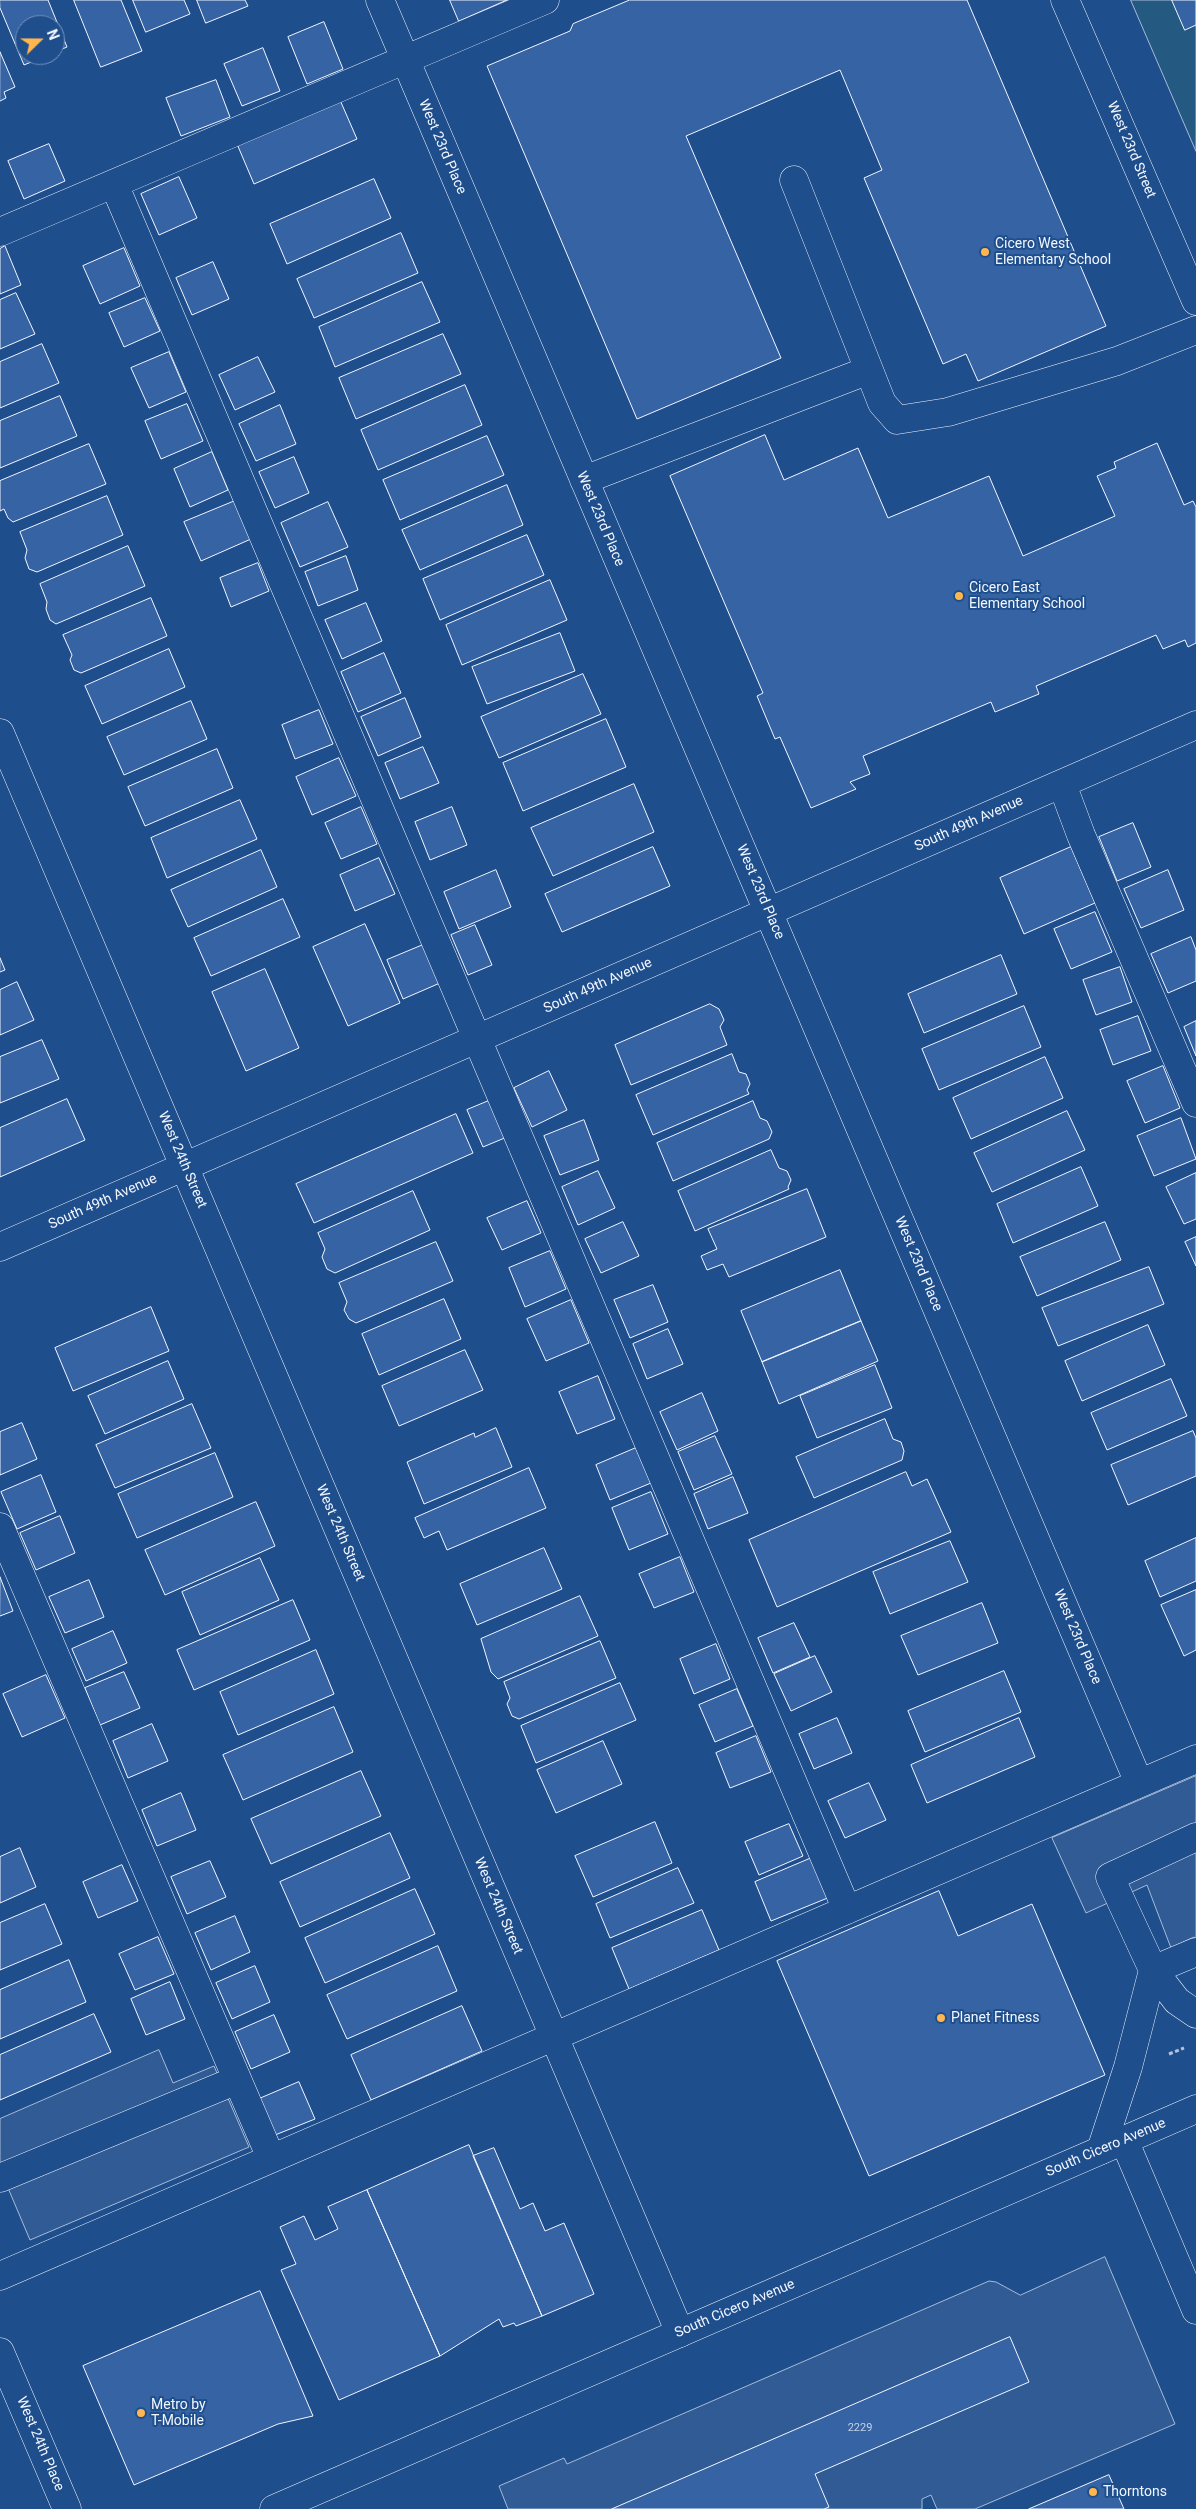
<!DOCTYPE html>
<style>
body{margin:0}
#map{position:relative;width:1196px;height:2509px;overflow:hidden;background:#1f4e8c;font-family:Roboto,sans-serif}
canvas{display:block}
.north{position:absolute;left:15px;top:15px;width:50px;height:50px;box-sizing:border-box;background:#1f4e8c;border:1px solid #7391ba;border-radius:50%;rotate:68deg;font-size:14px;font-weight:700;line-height:20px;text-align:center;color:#f2f6ff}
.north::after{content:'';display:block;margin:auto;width:18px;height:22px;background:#ffb74d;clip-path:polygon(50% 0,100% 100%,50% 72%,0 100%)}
</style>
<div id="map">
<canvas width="1196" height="2509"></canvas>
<div class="north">N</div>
</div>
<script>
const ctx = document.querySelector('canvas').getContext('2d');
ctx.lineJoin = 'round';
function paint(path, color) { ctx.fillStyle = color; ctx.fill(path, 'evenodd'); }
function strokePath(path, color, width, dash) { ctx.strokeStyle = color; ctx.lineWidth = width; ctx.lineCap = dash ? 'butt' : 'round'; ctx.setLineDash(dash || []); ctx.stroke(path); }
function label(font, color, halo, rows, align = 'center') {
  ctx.font = font + ' Roboto,sans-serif'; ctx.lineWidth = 4; ctx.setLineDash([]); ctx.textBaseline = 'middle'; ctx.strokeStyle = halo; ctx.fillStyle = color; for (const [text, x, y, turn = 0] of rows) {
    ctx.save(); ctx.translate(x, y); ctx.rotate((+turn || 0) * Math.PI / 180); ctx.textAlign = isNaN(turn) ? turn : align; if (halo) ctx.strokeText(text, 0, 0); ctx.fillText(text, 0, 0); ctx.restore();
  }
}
const green = new Path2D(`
 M 1131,0 L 1196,0 L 1196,151 Z`);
const parking = new Path2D(`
 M 1196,1776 L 1196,1940 L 1194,1937 L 1171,1948 L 1147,1885 L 1086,1913 L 1052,1838 Z
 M 159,2050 L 173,2083 L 214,2066 L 249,2147 L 30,2240 L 0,2169 L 0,2119 Z
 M 1105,2257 L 1175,2424 L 975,2509 L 937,2509 L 931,2495 L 922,2499 L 922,2509 L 508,2509 L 499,2486 L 564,2458 L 567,2464 L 989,2281 L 996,2282 L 1020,2295 Z`);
const building = new Path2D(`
 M 0,0 L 48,0 L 67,47 L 55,52 L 55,25 L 25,25 L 25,55 L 48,55 L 24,65 L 0,8 Z
 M 74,0 L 121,0 L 142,51 L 101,67 Z
 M 133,0 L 184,0 L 190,14 L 146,32 Z
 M 197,0 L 245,0 L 248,6 L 206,23 Z
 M 450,0 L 507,0 L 459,21 Z
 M 630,0 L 967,0 L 1106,326 L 978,381 L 966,354 L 943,364 L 864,178 L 882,170 L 840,70 L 686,136 L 781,358 L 637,419 L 487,66 L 570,31 L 573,24 Z
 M 1172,0 L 1196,0 L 1196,25 L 1185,30 Z
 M 324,22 L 343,69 L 307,84 L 288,37 Z
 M 263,48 L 280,91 L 242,106 L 224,64 Z
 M 0,52 L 15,87 L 4,92 L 6,98 L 0,101 Z
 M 216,80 L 230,117 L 181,136 L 166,98 Z
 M 340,100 L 357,139 L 254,184 L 237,144 Z
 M 49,144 L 65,181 L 24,199 L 8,161 Z
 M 179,177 L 197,218 L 159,235 L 141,194 Z
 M 374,179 L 391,218 L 287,264 L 270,224 Z
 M 401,233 L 418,273 L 314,318 L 297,279 Z
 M 5,246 L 21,285 L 0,294 L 0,249 Z
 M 124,248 L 140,286 L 100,304 L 83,266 Z
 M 213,262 L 229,299 L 192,315 L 176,278 Z
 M 422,282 L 440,322 L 335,367 L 319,327 Z
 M 16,293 L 35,334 L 0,349 L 0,300 Z
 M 145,298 L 160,331 L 124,347 L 109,313 Z
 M 443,334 L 461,374 L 356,419 L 339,378 Z
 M 42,344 L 59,383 L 0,408 L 0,362 Z
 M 169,352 L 186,392 L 149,408 L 131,368 Z
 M 258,357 L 275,392 L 235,410 L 219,375 Z
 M 465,385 L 482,425 L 378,470 L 361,430 Z
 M 60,396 L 77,436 L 0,468 L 0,421 Z
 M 187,404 L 203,441 L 161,459 L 145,421 Z
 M 280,405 L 296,444 L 256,461 L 239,424 Z
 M 765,435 L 784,480 L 858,448 L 888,518 L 989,476 L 1023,556 L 1115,516 L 1097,476 L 1116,468 L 1114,462 L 1157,443 L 1184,505 L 1193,501 L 1196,507 L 1196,643 L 1188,647 L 1185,640 L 1163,649 L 1156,635 L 1036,686 L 1039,694 L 995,712 L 991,702 L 863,756 L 870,774 L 850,782 L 856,789 L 811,808 L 780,737 L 775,739 L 757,696 L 763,693 L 670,476 Z
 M 487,436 L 504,475 L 400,520 L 383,480 Z
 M 89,444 L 106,484 L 13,522 L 8,518 L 4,509 L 0,511 L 0,481 Z
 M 212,452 L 228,490 L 190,507 L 174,469 Z
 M 294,457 L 309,493 L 275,508 L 259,472 Z
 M 507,485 L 523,525 L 420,570 L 402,530 Z
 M 107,496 L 123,535 L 37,572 L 29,569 L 25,558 L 27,550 L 20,532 Z
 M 235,501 L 251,539 L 201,561 L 184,522 Z
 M 328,502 L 348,547 L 300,567 L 281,523 Z
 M 527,535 L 544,575 L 440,620 L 423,579 Z
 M 128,546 L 145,586 L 56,624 L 50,620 L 46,609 L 47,602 L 40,584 Z
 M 346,556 L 358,590 L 318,606 L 305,572 Z
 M 258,563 L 269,591 L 231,607 L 220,578 Z
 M 550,580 L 567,620 L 462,665 L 446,625 Z
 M 151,598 L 167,636 L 81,673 L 74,670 L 70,660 L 72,655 L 63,635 Z
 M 366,603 L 382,641 L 342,659 L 325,620 Z
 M 560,633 L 575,671 L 487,704 L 472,667 Z
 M 169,649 L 185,687 L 102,724 L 85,686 Z
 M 384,653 L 401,693 L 358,712 L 341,672 Z
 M 583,674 L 601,714 L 499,758 L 481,717 Z
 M 405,698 L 421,737 L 378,756 L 361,717 Z
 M 191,701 L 207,739 L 124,775 L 107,737 Z
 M 319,710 L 333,744 L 295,759 L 282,725 Z
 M 606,719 L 626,767 L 523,811 L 503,763 Z
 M 423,747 L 439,783 L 400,799 L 385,763 Z
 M 217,749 L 233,788 L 145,826 L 128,787 Z
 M 339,758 L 356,796 L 312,815 L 296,777 Z
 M 634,784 L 654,832 L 553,876 L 531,828 Z
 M 240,800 L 257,839 L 167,878 L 151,838 Z
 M 361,807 L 377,844 L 341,859 L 325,823 Z
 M 452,807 L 467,845 L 430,860 L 415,822 Z
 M 1133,823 L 1151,867 L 1117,881 L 1099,837 Z
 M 653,847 L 670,886 L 562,932 L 545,894 Z
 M 1071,847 L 1095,903 L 1024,934 L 1000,878 Z
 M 261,850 L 277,887 L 188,927 L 171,890 Z
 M 379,858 L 395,894 L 355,911 L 340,875 Z
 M 496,870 L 511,907 L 459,929 L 444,892 Z
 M 1168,870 L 1184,910 L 1141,928 L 1124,889 Z
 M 283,899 L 300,937 L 211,976 L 194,938 Z
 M 1095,912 L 1112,952 L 1071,969 L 1054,929 Z
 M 365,924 L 400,1003 L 348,1026 L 313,947 Z
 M 475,925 L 492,965 L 468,975 L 451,935 Z
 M 1191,937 L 1196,950 L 1196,981 L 1168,993 L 1151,954 Z
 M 423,945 L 440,983 L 403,999 L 387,960 Z
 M 1001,955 L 1017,994 L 924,1033 L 908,994 Z
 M 0,958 L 5,970 L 0,972 Z
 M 1120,967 L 1132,1002 L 1096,1015 L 1083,980 Z
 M 265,969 L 299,1048 L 246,1071 L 212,992 Z
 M 17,982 L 34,1020 L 0,1035 L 0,990 Z
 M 710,1004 L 719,1009 L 724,1020 L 720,1027 L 727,1045 L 631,1085 L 615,1045 Z
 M 1024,1006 L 1041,1047 L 939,1090 L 922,1049 Z
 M 1138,1016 L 1151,1051 L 1113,1065 L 1100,1030 Z
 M 1196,1021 L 1196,1056 L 1184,1027 Z
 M 42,1040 L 59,1079 L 0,1103 L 0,1057 Z
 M 732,1054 L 739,1072 L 746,1074 L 750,1084 L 747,1090 L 749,1094 L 653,1135 L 636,1095 Z
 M 1045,1057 L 1063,1098 L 971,1139 L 953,1098 Z
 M 1163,1066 L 1180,1108 L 1145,1123 L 1127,1081 Z
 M 549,1071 L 567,1110 L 532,1127 L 514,1088 Z
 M 67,1099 L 85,1140 L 0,1177 L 0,1128 Z
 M 491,1100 L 507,1137 L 483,1147 L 467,1110 Z
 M 753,1101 L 760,1118 L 767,1121 L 772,1132 L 769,1139 L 673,1181 L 657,1143 Z
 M 1067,1111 L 1085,1150 L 992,1192 L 974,1153 Z
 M 456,1114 L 473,1153 L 314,1223 L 296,1184 Z
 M 1181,1118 L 1196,1159 L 1154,1176 L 1137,1136 Z
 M 584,1120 L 599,1160 L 560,1175 L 544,1136 Z
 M 771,1150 L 779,1168 L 787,1171 L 791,1180 L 788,1187 L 789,1189 L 695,1231 L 678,1191 Z
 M 1081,1167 L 1098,1206 L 1013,1243 L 997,1204 Z
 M 598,1171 L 615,1208 L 578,1225 L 562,1187 Z
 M 1196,1173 L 1196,1219 L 1184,1224 L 1166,1187 Z
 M 807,1189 L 826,1237 L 729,1277 L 723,1264 L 707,1270 L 701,1256 L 717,1249 L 708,1229 Z
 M 413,1191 L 430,1230 L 335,1273 L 327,1269 L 322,1257 L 325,1249 L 318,1233 Z
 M 527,1201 L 541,1233 L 502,1250 L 487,1218 Z
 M 623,1222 L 639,1256 L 601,1273 L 585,1239 Z
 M 1105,1222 L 1121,1260 L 1037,1296 L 1020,1257 Z
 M 1196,1237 L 1196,1266 L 1185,1242 Z
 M 436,1242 L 453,1281 L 356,1323 L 349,1319 L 344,1310 L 347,1302 L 339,1283 Z
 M 550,1251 L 566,1289 L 525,1307 L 509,1268 Z
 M 1149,1267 L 1164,1304 L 1058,1346 L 1042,1308 Z
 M 840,1270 L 861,1321 L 762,1362 L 741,1311 Z
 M 653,1285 L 668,1322 L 630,1338 L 614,1300 Z
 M 444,1299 L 461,1339 L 379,1375 L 362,1334 Z
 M 571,1300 L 589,1343 L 546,1361 L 527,1319 Z
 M 151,1307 L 169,1351 L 73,1391 L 55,1348 Z
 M 861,1321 L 878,1361 L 779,1404 L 762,1362 Z
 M 1148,1325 L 1165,1365 L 1082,1401 L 1065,1361 Z
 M 668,1329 L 683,1364 L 647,1379 L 633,1344 Z
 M 465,1350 L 483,1390 L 399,1426 L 382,1386 Z
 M 168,1361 L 184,1399 L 105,1434 L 88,1396 Z
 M 875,1365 L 892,1408 L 817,1438 L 800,1396 Z
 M 598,1376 L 615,1419 L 577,1434 L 559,1392 Z
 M 1171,1379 L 1187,1416 L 1107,1450 L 1091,1413 Z
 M 702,1393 L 718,1431 L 677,1450 L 660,1412 Z
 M 192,1404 L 211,1448 L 115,1488 L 96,1445 Z
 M 885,1419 L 893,1439 L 901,1442 L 904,1451 L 902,1460 L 814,1498 L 796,1457 Z
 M 22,1423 L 37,1459 L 0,1475 L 0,1432 Z
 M 496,1428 L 512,1467 L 424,1504 L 407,1462 L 474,1433 L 475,1437 Z
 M 1193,1431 L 1196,1438 L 1196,1476 L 1128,1505 L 1111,1465 Z
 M 715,1436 L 732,1474 L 694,1490 L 678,1452 Z
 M 636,1448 L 651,1483 L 610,1500 L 596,1465 Z
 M 215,1453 L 233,1497 L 137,1538 L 118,1494 Z
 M 529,1468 L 546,1508 L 447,1550 L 439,1531 L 424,1538 L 415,1518 Z
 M 906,1472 L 912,1486 L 927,1479 L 951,1532 L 777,1607 L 749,1540 Z
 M 41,1475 L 56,1512 L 17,1529 L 1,1492 Z
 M 733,1477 L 748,1513 L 708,1529 L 694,1494 Z
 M 651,1492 L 668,1534 L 629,1550 L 612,1508 Z
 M 256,1502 L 275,1546 L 165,1595 L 145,1550 Z
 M 60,1516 L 75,1553 L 36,1570 L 20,1533 Z
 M 1196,1538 L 1196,1581 L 1160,1597 L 1145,1561 Z
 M 950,1541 L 968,1582 L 890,1614 L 873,1572 Z
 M 544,1548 L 562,1589 L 477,1625 L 460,1584 Z
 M 680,1557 L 694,1592 L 654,1608 L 639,1574 Z
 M 260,1558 L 279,1600 L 200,1635 L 182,1592 Z
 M 0,1577 L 13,1611 L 0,1616 Z
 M 89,1580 L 104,1617 L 65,1633 L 49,1597 Z
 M 1196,1590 L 1196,1650 L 1184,1656 L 1161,1605 Z
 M 580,1596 L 598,1636 L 498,1679 L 491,1672 L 481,1639 Z
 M 293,1600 L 310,1640 L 194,1690 L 177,1650 Z
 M 982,1603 L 998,1643 L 918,1675 L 901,1636 Z
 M 794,1623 L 810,1657 L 773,1673 L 758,1638 Z
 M 113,1631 L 127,1663 L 86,1681 L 72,1649 Z
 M 600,1641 L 616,1678 L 519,1719 L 512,1716 L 507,1704 L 510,1698 L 504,1682 Z
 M 716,1644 L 730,1679 L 694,1694 L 680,1659 Z
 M 316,1650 L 334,1694 L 238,1735 L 220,1692 Z
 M 815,1656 L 832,1692 L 791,1711 L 774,1674 Z
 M 1004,1671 L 1021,1712 L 925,1752 L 908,1711 Z
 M 124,1672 L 140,1708 L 100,1725 L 85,1688 Z
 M 46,1675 L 65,1718 L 22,1737 L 3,1694 Z
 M 620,1683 L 636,1720 L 536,1763 L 521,1726 Z
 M 737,1689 L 753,1726 L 715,1742 L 699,1705 Z
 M 334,1707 L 353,1752 L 243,1800 L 223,1755 Z
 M 837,1718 L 852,1753 L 814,1769 L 799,1734 Z
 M 1019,1718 L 1035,1757 L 927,1803 L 911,1765 Z
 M 152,1724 L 168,1761 L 128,1778 L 113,1741 Z
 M 756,1736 L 771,1772 L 730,1788 L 716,1753 Z
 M 603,1741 L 622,1784 L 556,1813 L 537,1770 Z
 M 361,1771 L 381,1816 L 271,1864 L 251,1819 Z
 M 869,1783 L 886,1820 L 845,1838 L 828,1801 Z
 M 181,1793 L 196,1830 L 157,1846 L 142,1810 Z
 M 655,1822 L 672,1863 L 593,1897 L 575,1856 Z
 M 789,1824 L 803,1856 L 759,1875 L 745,1842 Z
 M 390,1833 L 410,1878 L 300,1927 L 280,1882 Z
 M 20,1848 L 36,1887 L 0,1903 L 0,1857 Z
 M 814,1857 L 830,1897 L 771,1921 L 755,1882 Z
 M 210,1861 L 226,1897 L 187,1914 L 171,1877 Z
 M 122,1865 L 138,1901 L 98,1918 L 83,1882 Z
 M 678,1868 L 694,1903 L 610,1938 L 596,1904 Z
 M 415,1889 L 435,1934 L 325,1983 L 305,1938 Z
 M 939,1891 L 958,1936 L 1032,1904 L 1105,2075 L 869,2176 L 777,1961 Z
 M 45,1904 L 62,1944 L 0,1970 L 0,1923 Z
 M 702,1910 L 719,1950 L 629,1989 L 612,1948 Z
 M 235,1916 L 250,1952 L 211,1970 L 195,1933 Z
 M 158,1937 L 174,1974 L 135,1990 L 119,1954 Z
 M 438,1946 L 457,1991 L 347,2039 L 327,1995 Z
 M 69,1960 L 86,2002 L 0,2039 L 0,1990 Z
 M 255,1966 L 270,2002 L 232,2019 L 216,1983 Z
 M 170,1982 L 185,2019 L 146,2035 L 131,1999 Z
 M 462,2006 L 482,2051 L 371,2100 L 351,2055 Z
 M 94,2014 L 111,2052 L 0,2100 L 0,2055 Z
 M 274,2015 L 290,2052 L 251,2069 L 235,2032 Z
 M 299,2082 L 315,2119 L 275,2135 L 259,2099 Z
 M 469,2145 L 542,2316 L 516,2326 L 514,2323 L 503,2327 L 499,2319 L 440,2356 L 367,2190 Z
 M 494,2148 L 520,2209 L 533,2203 L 545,2231 L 564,2223 L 594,2294 L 542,2316 L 473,2156 Z
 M 367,2190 L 440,2356 L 339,2400 L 281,2270 L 296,2264 L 280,2227 L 304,2216 L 315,2240 L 338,2229 L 328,2207 Z
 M 260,2291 L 313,2416 L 278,2424 L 134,2485 L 83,2366 Z
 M 1010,2337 L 1029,2382 L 815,2474 L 829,2507 L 824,2509 L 612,2509 Z
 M 1109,2475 L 1124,2509 L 1029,2509 Z`);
const path = new Path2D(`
 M 1169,2054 L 1184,2048`);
const minor = new Path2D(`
 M 380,0 L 1139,1783
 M 1065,0 L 1196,301
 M 794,180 L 882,403 L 897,420 L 948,412 L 1117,361 L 1196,330
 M 114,184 L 847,1910
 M 0,232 L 545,0
 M 584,480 L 869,370
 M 0,733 L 680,2333
 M 1062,784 L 1081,835 L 1196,1103
 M 0,1247 L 1196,725
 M 0,1527 L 271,2158
 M 1196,1837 L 1110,1877 L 1153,1970 L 1177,2001 L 1196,2014
 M 1153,1970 L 1196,1952
 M 1124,2140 L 1196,2310
 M 1101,2150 L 1128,2067 L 1153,1970
 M 0,2178 L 237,2080
 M 0,2276 L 1196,1759
 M 0,2352 L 67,2509`);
const major = new Path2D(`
 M 274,2509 L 1196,2109`);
const markers = [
 [985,252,5,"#ffb74d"],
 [959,596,5,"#ffb74d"],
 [941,2018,5,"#ffb74d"],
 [141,2413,5,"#ffb74d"],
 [1093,2492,5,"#ffb74d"]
];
const numberNames = [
 ["2229",860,2428]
];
const streetNames = [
 ["West 23rd Place",442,147,67],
 ["West 23rd Street",1131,150,67],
 ["West 23rd Place",600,519,67],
 ["South 49th Avenue",969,824,-24],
 ["West 23rd Place",760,892,67],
 ["South 49th Avenue",598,986,-24],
 ["West 24th Street",182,1160,67],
 ["South 49th Avenue",103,1202,-24],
 ["West 23rd Place",918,1264,67],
 ["West 24th Street",340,1533,67],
 ["West 23rd Place",1077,1637,67],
 ["West 24th Street",498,1906,67],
 ["South Cicero Avenue",1106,2148,-23],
 ["South Cicero Avenue",735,2309,-23],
 ["West 24th Place",40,2444,67]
];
const poiNames = [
 ["Cicero West",995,244],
 ["Elementary School",995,260],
 ["Cicero East",969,588],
 ["Elementary School",969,604],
 ["Planet Fitness",951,2018],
 ["Metro by",151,2405],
 ["T-Mobile",151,2421],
 ["Thorntons",1103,2492]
];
paint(green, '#245a82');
strokePath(green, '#a8bbd7', 1);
paint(parking, '#305b95');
strokePath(parking, '#a8bbd7', 1);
paint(building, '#3563a3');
strokePath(building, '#f2f6ff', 1);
strokePath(minor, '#f2f6ff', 29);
strokePath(major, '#f2f6ff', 29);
strokePath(path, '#b3c4dc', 3, [4, 2.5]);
strokePath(minor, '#1f4e8c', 28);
strokePath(major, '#1f4e8c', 28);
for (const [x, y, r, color] of markers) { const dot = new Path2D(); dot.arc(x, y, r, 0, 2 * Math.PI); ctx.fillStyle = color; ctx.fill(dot); strokePath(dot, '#1f4e8c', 2); }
label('11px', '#c3d1e8', null, numberNames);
label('14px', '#f2f6ff', '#1f4e8c', streetNames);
label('14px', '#f2f6ff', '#1f4e8c', poiNames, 'left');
</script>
